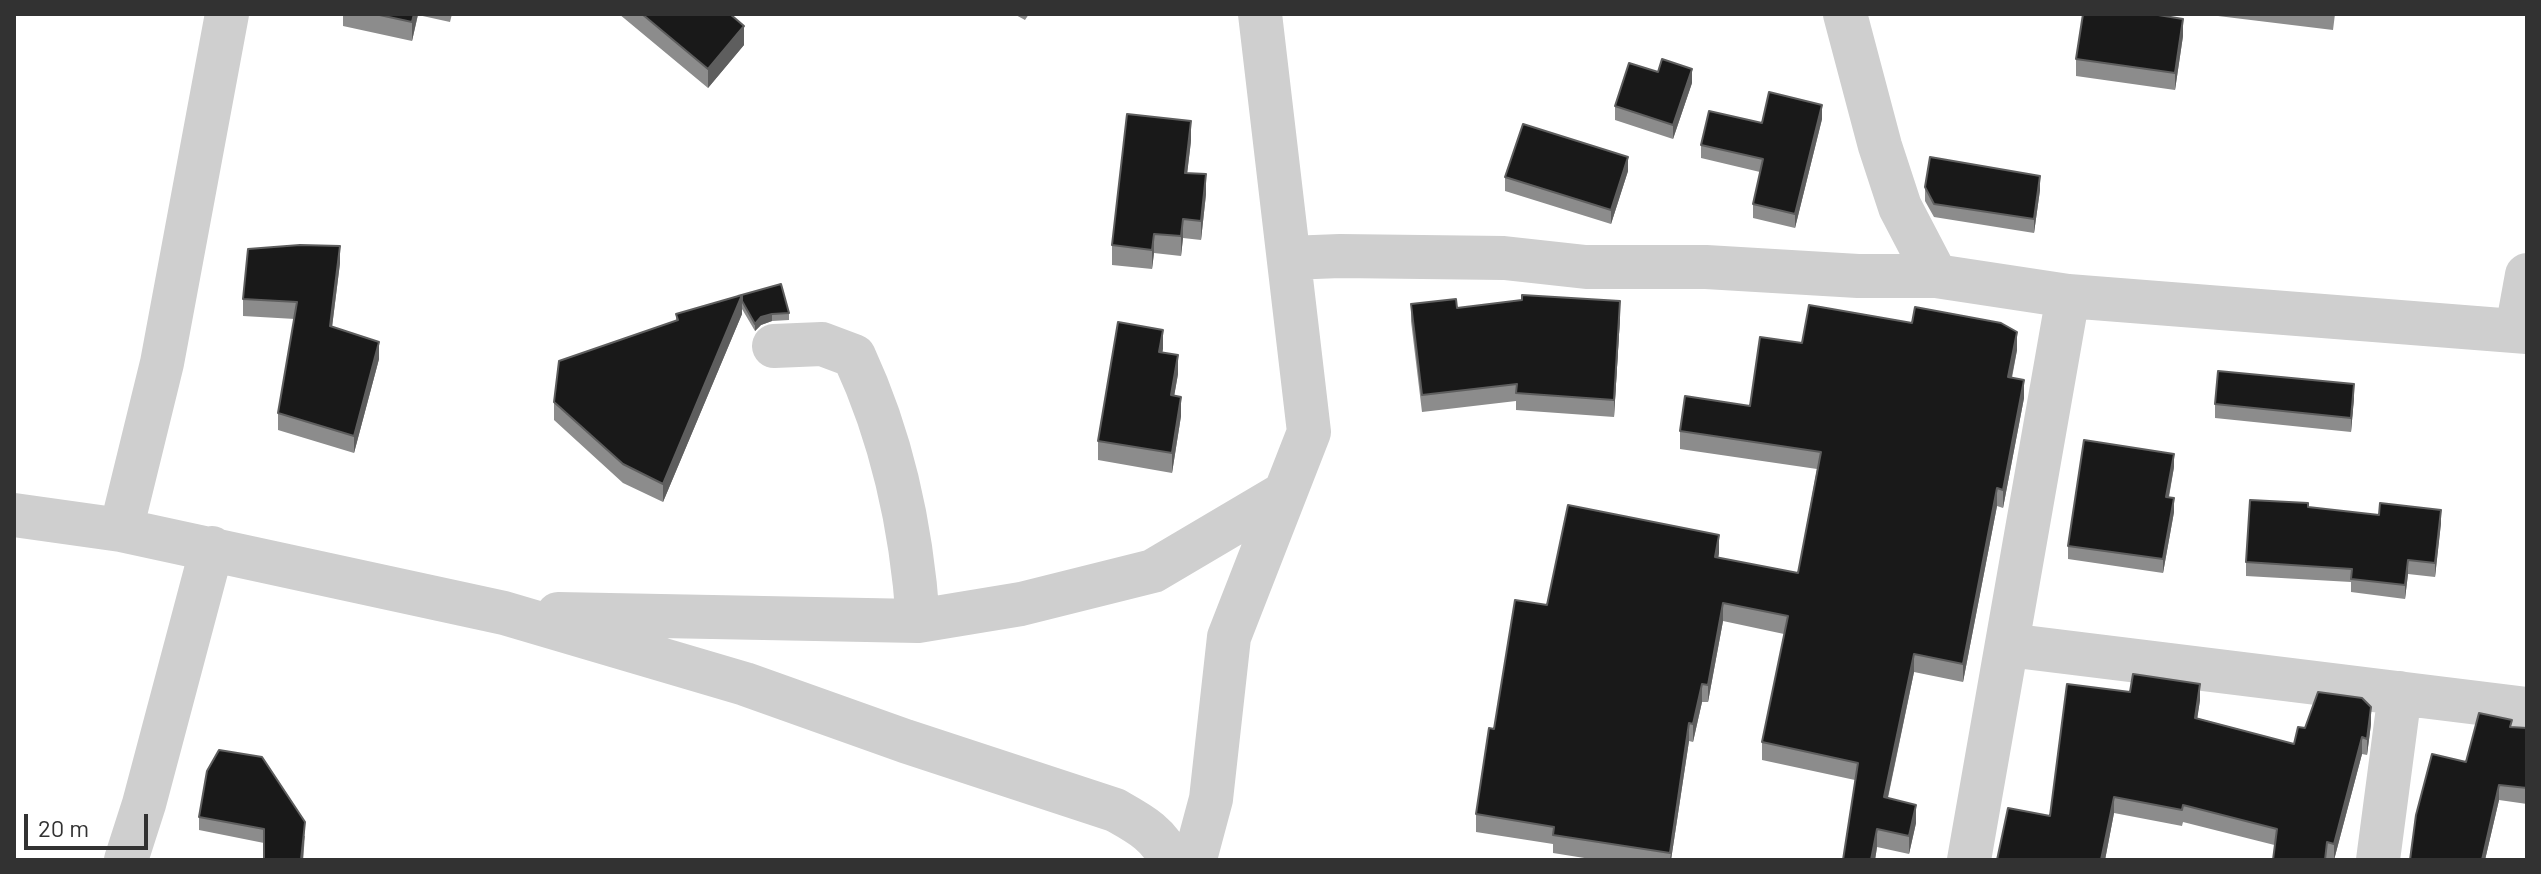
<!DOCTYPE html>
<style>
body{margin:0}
#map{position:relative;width:2541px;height:874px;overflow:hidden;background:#fff;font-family:Barlow,sans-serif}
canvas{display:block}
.frame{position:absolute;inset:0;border:16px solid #323232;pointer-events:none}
.scale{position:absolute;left:24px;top:814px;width:124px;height:36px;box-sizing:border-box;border:4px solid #323232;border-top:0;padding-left:10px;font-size:24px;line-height:28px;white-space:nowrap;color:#323232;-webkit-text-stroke:6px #fff;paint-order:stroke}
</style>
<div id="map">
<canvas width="2541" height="874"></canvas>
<div class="frame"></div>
<div class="scale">20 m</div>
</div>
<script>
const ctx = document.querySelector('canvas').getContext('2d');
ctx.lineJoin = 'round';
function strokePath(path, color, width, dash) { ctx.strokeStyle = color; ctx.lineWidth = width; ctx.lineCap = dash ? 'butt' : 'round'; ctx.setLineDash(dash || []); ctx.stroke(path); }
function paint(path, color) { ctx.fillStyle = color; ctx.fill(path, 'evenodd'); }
const minor = new Path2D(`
 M 1845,14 L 1880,146 L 1900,207 L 1936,276
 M 1289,258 L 1340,256 L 1504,258 L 1586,267 L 1706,267 L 1858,276 L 1936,276 L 2068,296 L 2527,332
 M 2517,330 L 2527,275
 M 774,346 L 822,344 L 854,356 C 892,438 912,531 918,621
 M 14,515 L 121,530 L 504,613 L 745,684 L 905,741 L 1115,810 C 1138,823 1160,834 1170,860
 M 121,530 L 162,363 L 227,14
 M 558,614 L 918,621 L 1021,604 L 1153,571 L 1285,493
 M 2008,645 L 2527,709
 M 126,860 L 144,804 L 212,548
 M 1192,860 L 1196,855 L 1211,799 L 1229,637 L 1309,432 L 1260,14
 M 1969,860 L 2068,296
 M 2378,860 L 2400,693`);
const wall = new Path2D(`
 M 343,14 L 452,14 L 450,22 L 418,15 L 412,41 L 343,26 Z
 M 619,14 L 730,14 L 744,45 L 708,88 Z
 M 1014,14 L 1029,14 L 1025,20 Z
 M 2218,14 L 2335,14 L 2333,30 L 2218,16 Z
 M 2183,36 L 2175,90 L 2076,76 L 2076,59 Z
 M 1692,83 L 1673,139 L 1615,120 L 1615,106 Z
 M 1822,119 L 1795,228 L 1753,218 L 1753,204 L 1760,172 L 1701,158 L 1701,145 L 1762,123 Z
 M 1191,141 L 1187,173 L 1206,194 L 1201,240 L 1183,238 L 1181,256 L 1154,253 L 1152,269 L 1112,265 L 1112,245 Z
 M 1628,171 L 1611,224 L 1505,191 L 1505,177 Z
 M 1925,187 L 2040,190 L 2034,233 L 1934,217 L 1925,201 Z
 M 340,263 L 332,327 L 379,359 L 354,453 L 278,430 L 278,413 L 295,319 L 243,316 L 243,299 Z
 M 781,284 L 789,313 L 789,320 L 772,321 L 761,325 L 755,331 L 742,309 L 742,314 L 663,502 L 623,483 L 554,420 L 554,402 L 676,321 L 676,314 Z
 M 1411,304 L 1457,308 L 1620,318 L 1614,417 L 1516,410 L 1516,401 L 1422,412 L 1411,321 Z
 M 1802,343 L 2017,350 L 2012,378 L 2024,398 L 2003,508 L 1997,506 L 1963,682 L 1914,672 L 1888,798 L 1916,823 L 1909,854 L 1877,847 L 1875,860 L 1843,860 L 1855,780 L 1762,760 L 1762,742 L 1784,634 L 1723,621 L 1708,702 L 1702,702 L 1693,742 L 1689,741 L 1671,860 L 1597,860 L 1553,853 L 1553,844 L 1476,832 L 1476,814 L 1494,729 L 1547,605 L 1719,553 L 1718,558 L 1798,573 L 1817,469 L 1680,449 L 1680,431 L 1750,406 Z
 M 1163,349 L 1162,352 L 1178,374 L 1174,396 L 1181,416 L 1172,473 L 1098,460 L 1098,441 Z
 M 2354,398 L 2351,432 L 2215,418 L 2215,404 Z
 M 2174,467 L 2169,497 L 2174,512 L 2163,573 L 2068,559 L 2068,546 Z
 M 2441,523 L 2435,577 L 2408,574 L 2405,599 L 2351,592 L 2351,582 L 2246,576 L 2246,562 Z
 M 2130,692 L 2200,700 L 2197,718 L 2294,744 L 2305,728 L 2371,724 L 2367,755 L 2362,754 L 2334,860 L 2183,822 L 2182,826 L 2114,813 L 2105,860 L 1997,860 L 2050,816 Z
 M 2512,727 L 2527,728 L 2527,804 L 2499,800 L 2485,860 L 2410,860 L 2466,762 Z
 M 199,817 L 305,836 L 303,860 L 264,860 L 264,843 L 199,830 Z`);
const shadedWall = new Path2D(`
 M 414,14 L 418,14 L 412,41 L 412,22 Z
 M 2183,19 L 2183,36 L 2175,90 L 2175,73 Z
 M 744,26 L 744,45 L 708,88 L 708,69 Z
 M 1692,69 L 1692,83 L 1673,139 L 1673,125 Z
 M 1822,105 L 1822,119 L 1795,228 L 1795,214 Z
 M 1191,121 L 1191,141 L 1185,192 L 1185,173 Z
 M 1628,157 L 1628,171 L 1611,224 L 1611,210 Z
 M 1206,174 L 1206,194 L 1201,240 L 1201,221 Z
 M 2040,176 L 2040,190 L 2034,233 L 2034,219 Z
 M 1183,219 L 1183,238 L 1181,256 L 1181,236 Z
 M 1154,234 L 1154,253 L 1152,269 L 1152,250 Z
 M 340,246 L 340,263 L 330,343 L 330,326 Z
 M 742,295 L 742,314 L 663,502 L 663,484 Z
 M 1620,301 L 1620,318 L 1614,417 L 1614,400 Z
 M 772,314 L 772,321 L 761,325 L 755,331 L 755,324 L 761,317 Z
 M 1163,330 L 1163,349 L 1159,371 L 1159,352 Z
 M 2017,332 L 2017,350 L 2008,395 L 2008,377 Z
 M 379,342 L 379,359 L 354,453 L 354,436 Z
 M 1178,355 L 1178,374 L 1171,414 L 1171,395 Z
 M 2024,380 L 2024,398 L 2003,508 L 2003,490 Z
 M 2354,384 L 2354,398 L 2351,432 L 2351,418 Z
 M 1181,397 L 1181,416 L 1172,473 L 1172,453 Z
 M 2174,454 L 2174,467 L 2166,511 L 2166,497 Z
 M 1997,488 L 1997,506 L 1963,682 L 1963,664 Z
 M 2174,498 L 2174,512 L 2163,573 L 2163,559 Z
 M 2441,510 L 2441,523 L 2435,577 L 2435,563 Z
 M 1719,535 L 1719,553 L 1715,575 L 1715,557 Z
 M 2408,560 L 2408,574 L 2405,599 L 2405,585 Z
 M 1723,603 L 1723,621 L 1708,702 L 1708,685 Z
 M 1914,654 L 1914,672 L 1884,815 L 1884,797 Z
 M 1702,684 L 1702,702 L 1693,742 L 1693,724 Z
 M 2200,684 L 2200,700 L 2195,734 L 2195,718 Z
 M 2371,707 L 2371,724 L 2367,755 L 2367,739 Z
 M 1689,723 L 1689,741 L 1671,860 L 1670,860 Z
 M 2362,737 L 2362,754 L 2334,860 L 2334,844 Z
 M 2499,785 L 2499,800 L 2485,860 L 2482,860 Z
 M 2114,797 L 2114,813 L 2105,860 L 2101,860 Z
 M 1916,805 L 1916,823 L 1909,854 L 1909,836 Z
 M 305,822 L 303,860 L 301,860 Z
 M 1877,829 L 1877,847 L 1875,860 L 1871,860 Z`);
const building = new Path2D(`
 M 375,14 L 414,14 L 412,22 Z
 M 642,14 L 730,14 L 744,26 L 708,69 Z
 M 2083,14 L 2152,14 L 2183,19 L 2175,73 L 2076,59 Z
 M 1662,59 L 1692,69 L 1673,125 L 1615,106 L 1629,63 L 1658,72 Z
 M 1769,92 L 1822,105 L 1795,214 L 1753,204 L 1763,159 L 1701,145 L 1709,111 L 1762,123 Z
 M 1127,114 L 1191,121 L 1185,173 L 1206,174 L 1201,221 L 1183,219 L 1181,236 L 1154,234 L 1152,250 L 1112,245 Z
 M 1523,124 L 1628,157 L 1611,210 L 1505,177 Z
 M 1930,157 L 2040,176 L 2034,219 L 1934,204 L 1925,187 Z
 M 300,245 L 340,246 L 330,326 L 379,342 L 354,436 L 278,413 L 297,302 L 243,299 L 248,249 Z
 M 781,284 L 789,313 L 772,314 L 761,317 L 755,324 L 742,301 L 742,295 L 738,296 Z
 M 742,295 L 663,484 L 623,464 L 554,402 L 559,361 L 678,320 L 676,314 Z
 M 1522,295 L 1620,301 L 1614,400 L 1516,393 L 1517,384 L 1422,395 L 1411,304 L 1456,299 L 1457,308 L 1522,300 Z
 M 1809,305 L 1912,323 L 1915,307 L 2001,323 L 2017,332 L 2008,377 L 2024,380 L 2003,490 L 1997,488 L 1963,664 L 1914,654 L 1884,797 L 1916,805 L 1909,836 L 1877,829 L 1871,860 L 1843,860 L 1858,763 L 1762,742 L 1788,616 L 1723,603 L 1708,685 L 1702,684 L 1693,724 L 1689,723 L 1670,853 L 1553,835 L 1554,827 L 1476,814 L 1489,728 L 1494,729 L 1515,600 L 1547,605 L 1568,505 L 1719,535 L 1715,557 L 1798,573 L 1821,452 L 1680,431 L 1685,396 L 1750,406 L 1760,337 L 1802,343 Z
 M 1118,322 L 1163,330 L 1159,352 L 1178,355 L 1171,395 L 1181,397 L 1172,453 L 1098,441 Z
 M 2218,371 L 2354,384 L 2351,418 L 2215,404 Z
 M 2084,440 L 2174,454 L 2166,497 L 2174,498 L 2163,559 L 2068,546 Z
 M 2250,500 L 2308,503 L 2308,507 L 2379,515 L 2380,503 L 2441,510 L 2435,563 L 2408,560 L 2405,585 L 2351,579 L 2352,569 L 2246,562 Z
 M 2133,674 L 2200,684 L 2195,718 L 2294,744 L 2298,727 L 2305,728 L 2318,692 L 2362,698 L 2371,707 L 2367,739 L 2362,737 L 2334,844 L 2327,842 L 2325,860 L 2273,860 L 2277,829 L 2183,805 L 2182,810 L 2114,797 L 2101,860 L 1997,860 L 2008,808 L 2050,816 L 2067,684 L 2130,692 Z
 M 2479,713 L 2512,720 L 2510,727 L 2527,728 L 2527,788 L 2499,785 L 2482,860 L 2410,860 L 2416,815 L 2432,754 L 2466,762 Z
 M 219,750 L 262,757 L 305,822 L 301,860 L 264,860 L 264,829 L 199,817 L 207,771 Z`);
strokePath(minor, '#cfcfcf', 44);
paint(wall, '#8c8c8c');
paint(shadedWall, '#5e5e5e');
paint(building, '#191919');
strokePath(building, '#5e5e5e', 2);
</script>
